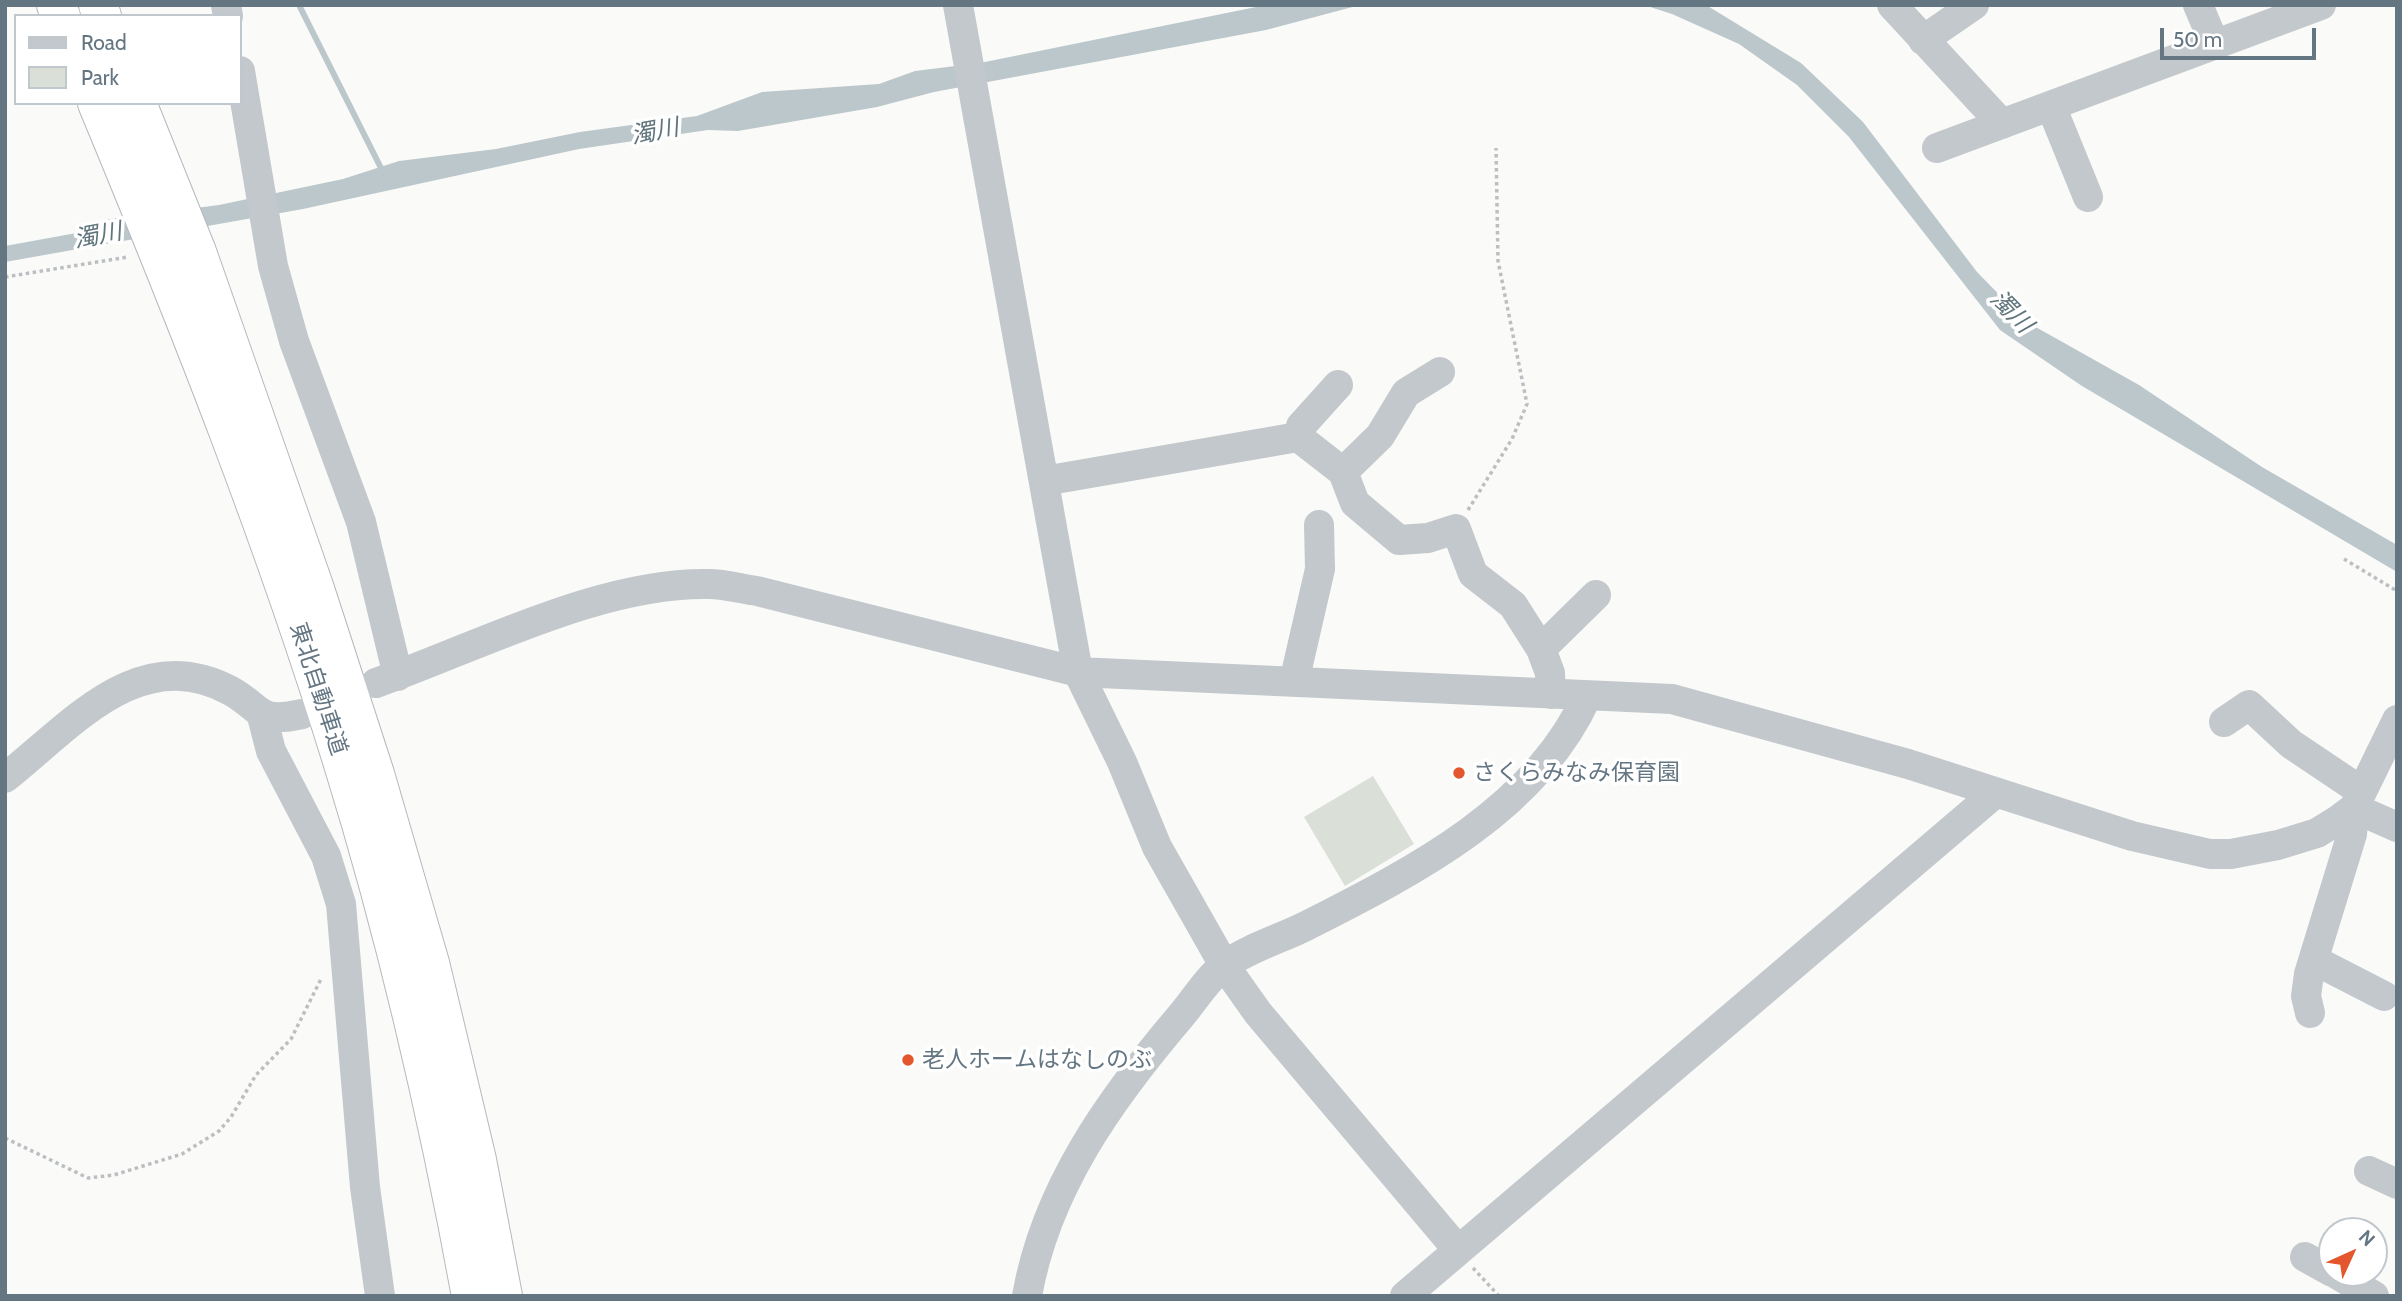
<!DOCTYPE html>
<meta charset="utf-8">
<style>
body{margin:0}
#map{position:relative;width:2402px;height:1301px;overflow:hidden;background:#fafaf8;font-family:Cabin,sans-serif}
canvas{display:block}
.frame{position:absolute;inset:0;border:7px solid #657683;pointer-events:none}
.legend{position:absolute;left:14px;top:14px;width:228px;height:91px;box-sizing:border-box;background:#fff;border:2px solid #c1c8cd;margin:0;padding:9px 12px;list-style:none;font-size:21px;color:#657683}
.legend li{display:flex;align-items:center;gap:14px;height:35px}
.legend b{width:35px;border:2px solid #c1c8cd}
.north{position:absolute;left:2318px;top:1217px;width:70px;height:70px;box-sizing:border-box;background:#fff;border:2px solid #c1c8cd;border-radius:50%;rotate:45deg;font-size:19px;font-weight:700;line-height:28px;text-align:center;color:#657683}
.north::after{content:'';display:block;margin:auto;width:24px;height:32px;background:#e4572e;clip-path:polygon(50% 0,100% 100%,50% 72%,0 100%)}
.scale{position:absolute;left:2160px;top:28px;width:156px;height:32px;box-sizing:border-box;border:4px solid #657683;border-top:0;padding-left:9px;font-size:21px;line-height:24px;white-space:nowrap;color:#657683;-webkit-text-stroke:5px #fff;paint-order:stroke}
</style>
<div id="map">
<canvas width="2402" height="1301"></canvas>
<div class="frame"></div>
<ul class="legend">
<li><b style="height:9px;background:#c3c8cc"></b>Road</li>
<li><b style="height:19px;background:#dadfd7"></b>Park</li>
</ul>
<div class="north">N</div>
<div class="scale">50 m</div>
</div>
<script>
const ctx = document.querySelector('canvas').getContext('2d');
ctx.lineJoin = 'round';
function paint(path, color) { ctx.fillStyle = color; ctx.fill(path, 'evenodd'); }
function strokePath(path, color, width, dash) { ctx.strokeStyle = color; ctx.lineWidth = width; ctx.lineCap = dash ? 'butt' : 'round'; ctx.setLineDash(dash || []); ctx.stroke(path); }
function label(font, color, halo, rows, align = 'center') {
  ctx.font = font + ' Cabin,"Noto Sans JP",sans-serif'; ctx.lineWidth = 7; ctx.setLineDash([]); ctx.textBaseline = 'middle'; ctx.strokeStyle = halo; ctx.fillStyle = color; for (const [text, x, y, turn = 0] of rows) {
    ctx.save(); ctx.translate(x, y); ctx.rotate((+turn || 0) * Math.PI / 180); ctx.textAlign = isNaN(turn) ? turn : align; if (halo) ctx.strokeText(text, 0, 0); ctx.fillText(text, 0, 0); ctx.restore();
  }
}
const green = new Path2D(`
 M 1373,776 L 1414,844 L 1345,886 L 1304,817 Z`);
const water = new Path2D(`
 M 1266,5 L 1360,5 L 1266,30 L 934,92 L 877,107 L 738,131 L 708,130 L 579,149 L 303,209 L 5,262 L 5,246 L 82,232 L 103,220 L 219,205 L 343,179 L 399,161 L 496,149 L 580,132 L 697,116 L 762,92 L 879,84 L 915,71 L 980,63 Z
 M 1644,5 L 1706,5 L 1801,63 L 1863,122 L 1977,272 L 2025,321 L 2139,385 L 2262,467 L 2397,545 L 2397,572 L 2082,386 L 2000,330 L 1849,137 L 1797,85 L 1739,44 L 1672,14 Z`);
const stream = new Path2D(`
 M 299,5 L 383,172`);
const path = new Path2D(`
 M 5,277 L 128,257
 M 1468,510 L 1512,439 L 1527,404 L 1498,261 L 1496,148
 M 2344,559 L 2397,591
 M 5,1138 L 88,1178 L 114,1175 L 182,1154 L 219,1131 L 231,1117 L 256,1075 L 291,1039 L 321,979
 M 1473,1268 L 1499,1296`);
const minor = new Path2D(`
 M 226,5 L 228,16
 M 958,5 L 1078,672 L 1122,762 L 1157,847 L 1224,965 L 1258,1013 L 1458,1250
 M 1892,5 L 2002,124
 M 2198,5 L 2215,45
 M 1923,40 L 1974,5
 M 240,71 L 273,266 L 294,341 L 361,522 L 398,676
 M 2051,106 L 2088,197
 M 1937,148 L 2321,5
 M 1298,437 L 1301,426 L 1338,385
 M 1343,472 L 1380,436 L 1406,393 L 1440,372
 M 1044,481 L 1298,437 L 1343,472 L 1355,503 L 1399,540 L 1428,538 L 1456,529 L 1473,574 L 1513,605 L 1541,649 L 1550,673 L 1551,694
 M 1541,649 L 1596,595
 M 1294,682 L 1320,569 L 1319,525
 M 376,683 C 478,647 600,582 709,584 C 725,584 742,589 757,591 L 1078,672 L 1672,699 L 1908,764 L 2132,836 L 2210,854 L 2231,854 L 2278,845 L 2317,833 L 2338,820 L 2354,808 L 2397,720
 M 262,716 L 271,751 L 326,856 L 341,904 L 365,1187 L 380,1296
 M 2224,722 L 2249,705 L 2291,744 L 2361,791
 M 5,778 C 71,726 139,641 231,691 C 264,710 257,724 302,714
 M 2314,960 L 2384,996
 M 2310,1013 L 2306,996 L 2309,974 L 2352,834 L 2354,808 L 2397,827
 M 2369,1171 L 2397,1184
 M 2305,1257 L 2332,1272
 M 2335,1273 L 2374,1296
 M 1027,1296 C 1046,1188 1111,1098 1180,1017 C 1194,1001 1208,977 1225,965 C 1249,948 1280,939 1306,926 C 1412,872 1536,810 1587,696
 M 1405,1296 L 1994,794`);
const highway = new Path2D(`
 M 56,5 L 61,16
 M 98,5 L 102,16
 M 97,103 C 187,320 274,539 343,764 C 397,938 438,1116 471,1296
 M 137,103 L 197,252 L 314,586 L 375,774 L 430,963 L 477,1160 L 503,1296`);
const markers = [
 [1459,773,7,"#e4572e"],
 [908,1060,7,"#e4572e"]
];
const streetNames = [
 ["東北自動車道",318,689,72]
];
const poiNames = [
 ["さくらみなみ保育園",1473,773],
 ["老人ホームはなしのぶ",922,1060]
];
const waterNames = [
 ["濁川",655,132,-11],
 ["濁川",98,236,-11],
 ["濁川",2011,312,46]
];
paint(green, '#dadfd7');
paint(water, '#bbc7cb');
strokePath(stream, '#bbc7cb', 6);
strokePath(highway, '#b4b9bd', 40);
strokePath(path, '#bbbfc2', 3.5, [3.5, 3.5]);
strokePath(minor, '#c3c8cc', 30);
strokePath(highway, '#fff', 38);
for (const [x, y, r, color] of markers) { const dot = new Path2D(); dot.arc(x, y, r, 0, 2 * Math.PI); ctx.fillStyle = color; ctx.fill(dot); strokePath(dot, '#fff', 2.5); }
label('23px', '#657683', '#fff', streetNames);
label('23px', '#657683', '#fff', poiNames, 'left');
label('italic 24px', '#60757c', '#fff', waterNames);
</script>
